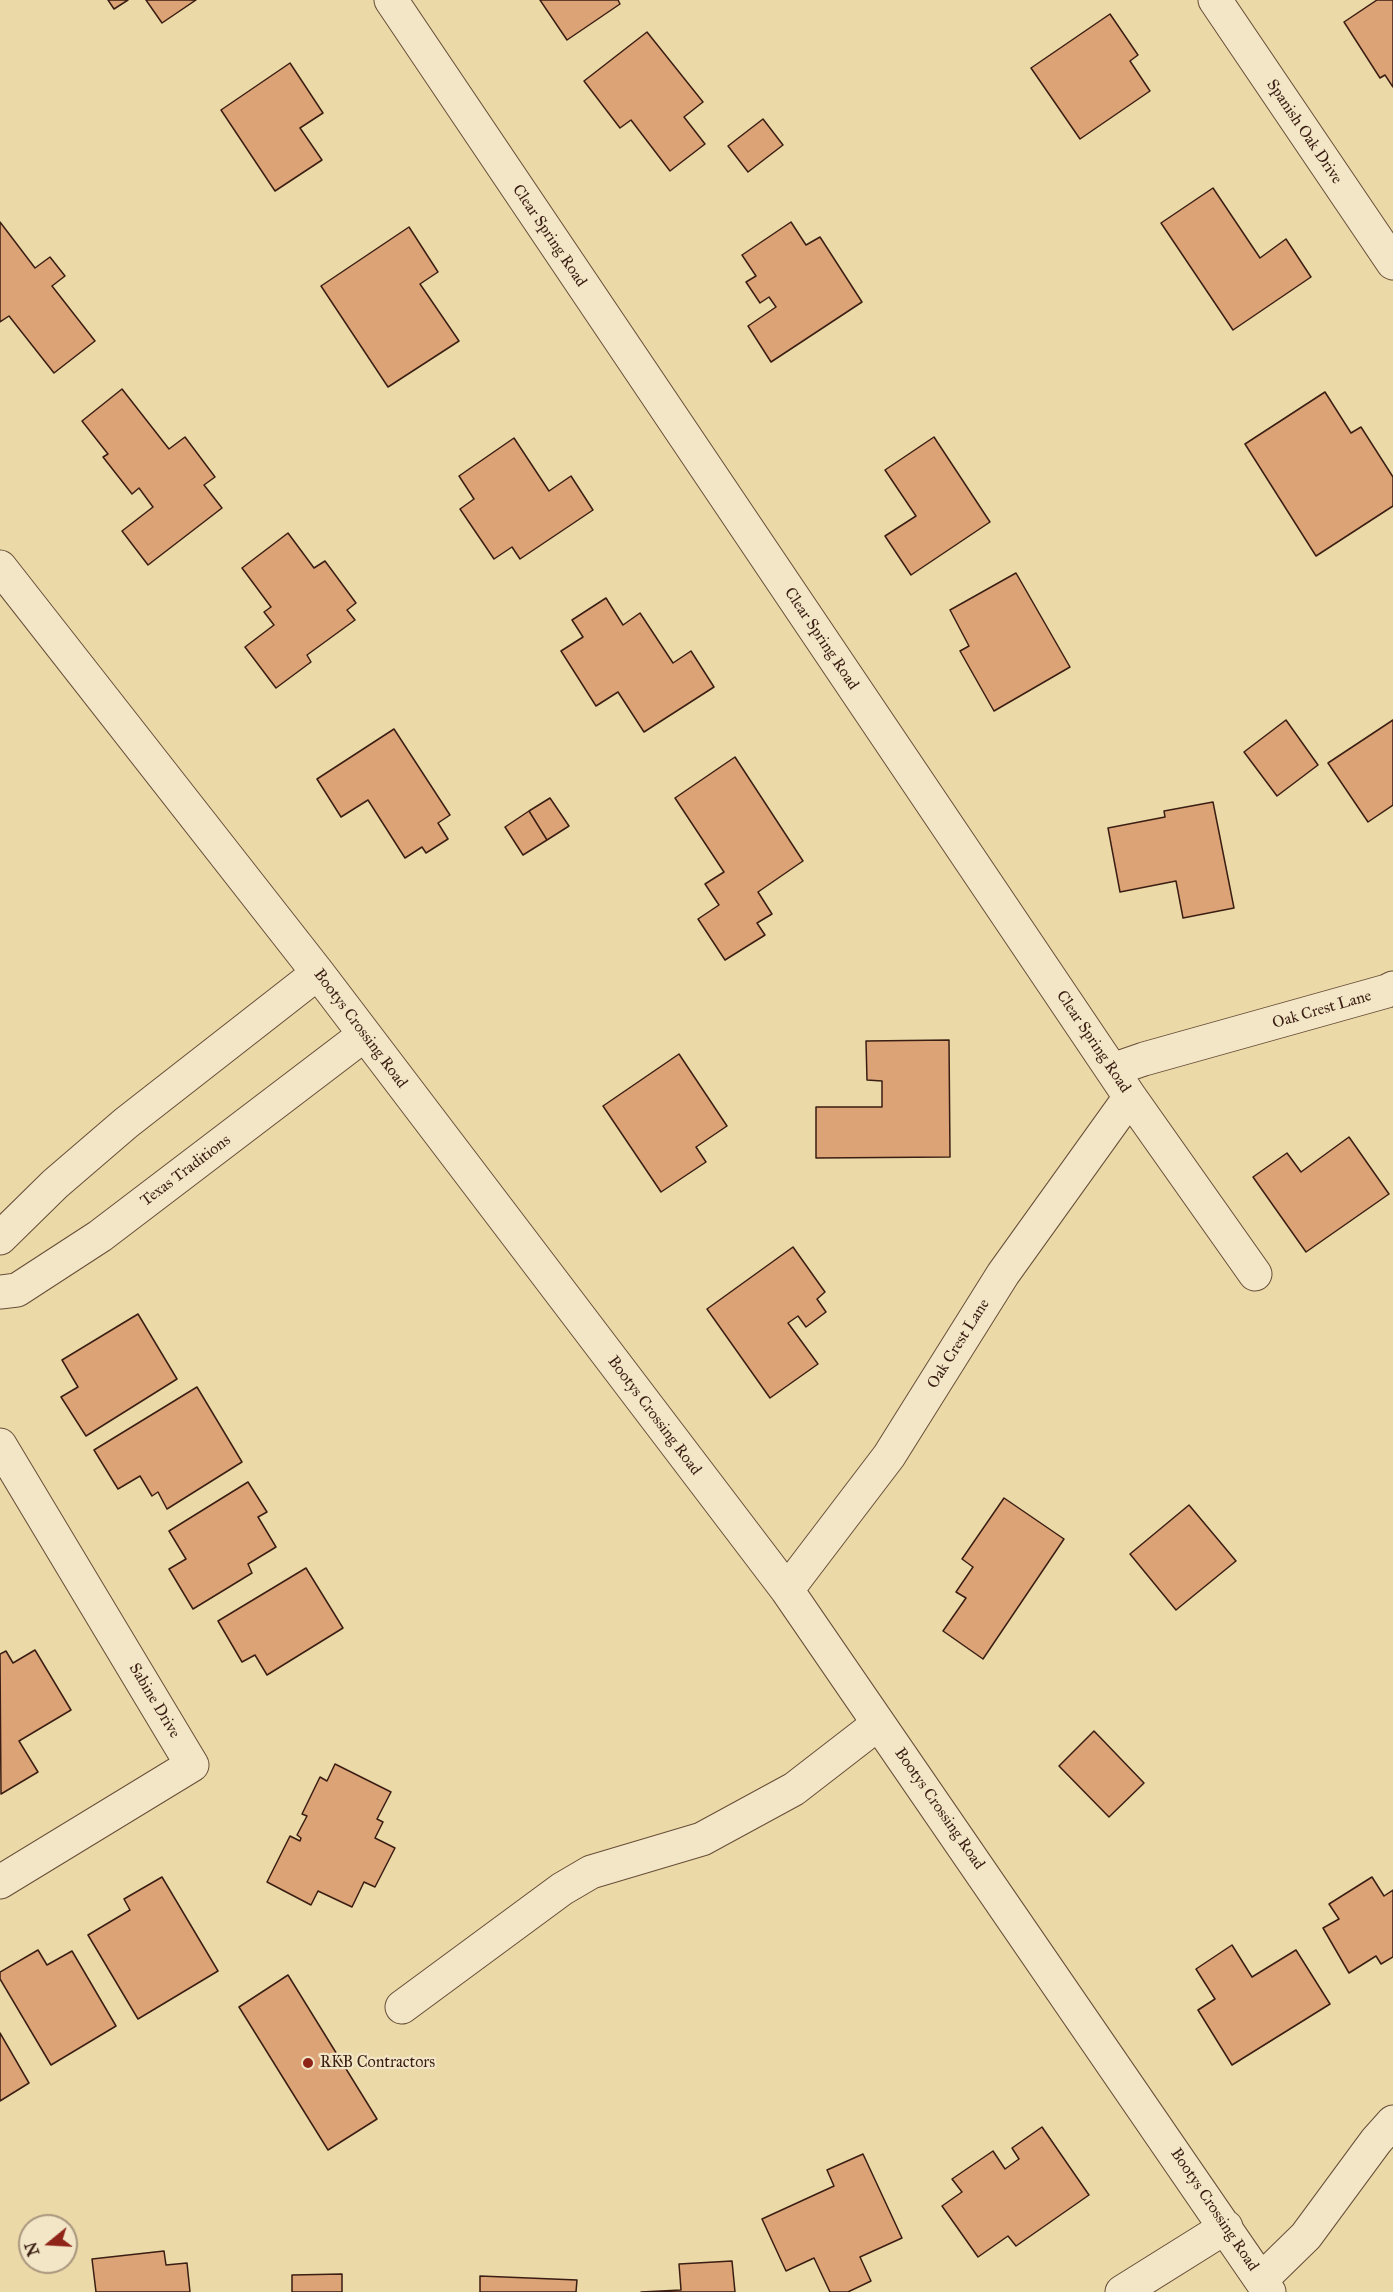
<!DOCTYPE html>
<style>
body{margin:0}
#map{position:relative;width:1393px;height:2292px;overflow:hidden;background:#ebd9a7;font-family:"IM FELL Great Primer",serif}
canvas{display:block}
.north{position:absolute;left:18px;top:2214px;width:60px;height:60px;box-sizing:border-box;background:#f2e6c6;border:2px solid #a9967e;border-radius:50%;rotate:252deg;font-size:16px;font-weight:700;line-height:24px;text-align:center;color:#3b1e13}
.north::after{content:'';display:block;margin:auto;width:21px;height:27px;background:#8f2418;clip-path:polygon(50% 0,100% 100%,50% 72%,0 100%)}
</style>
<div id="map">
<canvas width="1393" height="2292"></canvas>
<div class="north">N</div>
</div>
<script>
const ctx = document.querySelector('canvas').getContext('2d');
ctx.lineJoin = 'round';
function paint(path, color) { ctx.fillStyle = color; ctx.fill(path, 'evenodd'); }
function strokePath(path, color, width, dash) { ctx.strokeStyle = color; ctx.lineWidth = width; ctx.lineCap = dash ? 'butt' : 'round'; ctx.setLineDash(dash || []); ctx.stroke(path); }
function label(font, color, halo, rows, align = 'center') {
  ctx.font = font + ' "IM FELL Great Primer",serif'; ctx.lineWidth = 4.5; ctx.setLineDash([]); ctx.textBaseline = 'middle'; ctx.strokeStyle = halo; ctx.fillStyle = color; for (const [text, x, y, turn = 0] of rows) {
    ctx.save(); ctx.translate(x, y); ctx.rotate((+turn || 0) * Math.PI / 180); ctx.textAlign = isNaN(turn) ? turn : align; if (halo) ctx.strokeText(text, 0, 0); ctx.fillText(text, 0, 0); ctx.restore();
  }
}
const building = new Path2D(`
 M 108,0 L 128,0 L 114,9 Z
 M 146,0 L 196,0 L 162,23 Z
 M 540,0 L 618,0 L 620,4 L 567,40 Z
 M 1377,0 L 1393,0 L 1393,87 L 1385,75 L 1380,78 L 1344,22 Z
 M 1110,14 L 1138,55 L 1130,61 L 1150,91 L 1080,139 L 1031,68 Z
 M 647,32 L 703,102 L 684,117 L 705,144 L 670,171 L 631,120 L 620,128 L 584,81 Z
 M 290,63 L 323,113 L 300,128 L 322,160 L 275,191 L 221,110 Z
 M 763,119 L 783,145 L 748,172 L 728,146 Z
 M 1213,188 L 1260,258 L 1286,239 L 1311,277 L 1233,330 L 1161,223 Z
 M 0,222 L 35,268 L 50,257 L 65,276 L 52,286 L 95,341 L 54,373 L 9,316 L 0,322 Z
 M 791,222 L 806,245 L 820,237 L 862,302 L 771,362 L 748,326 L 776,307 L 769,297 L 760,303 L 746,282 L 756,276 L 742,255 Z
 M 409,227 L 438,272 L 420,284 L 459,341 L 388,387 L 321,286 Z
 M 122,389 L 169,449 L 185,437 L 215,477 L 204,485 L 222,508 L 148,565 L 122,531 L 153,507 L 139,488 L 132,494 L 103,457 L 108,454 L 82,421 Z
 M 1325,392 L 1351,433 L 1361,427 L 1393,477 L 1393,506 L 1316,556 L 1245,444 Z
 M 934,437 L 990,522 L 911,575 L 885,536 L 916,516 L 885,470 Z
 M 514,438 L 549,491 L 571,476 L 593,510 L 520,559 L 512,547 L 494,559 L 460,509 L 474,499 L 459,476 Z
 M 288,533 L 314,568 L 325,561 L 356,603 L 347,610 L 355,620 L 307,655 L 311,662 L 276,688 L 245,647 L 274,625 L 264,612 L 271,607 L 242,568 Z
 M 1016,573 L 1070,667 L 994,711 L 960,651 L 969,646 L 950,610 Z
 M 606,598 L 623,625 L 640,613 L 673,663 L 691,651 L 714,687 L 644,732 L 618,692 L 596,706 L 561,651 L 583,637 L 572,620 Z
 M 1286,720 L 1318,765 L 1277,796 L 1244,752 Z
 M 1393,720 L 1393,805 L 1368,822 L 1328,763 Z
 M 394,729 L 450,815 L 438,823 L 448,839 L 426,853 L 422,847 L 405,858 L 368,800 L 341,817 L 317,779 Z
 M 735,757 L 803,861 L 758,892 L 772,914 L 757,923 L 765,935 L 725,960 L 698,919 L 719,905 L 705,884 L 724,872 L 675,798 Z
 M 550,798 L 569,826 L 547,840 L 529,811 Z
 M 1213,802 L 1234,908 L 1183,918 L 1176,881 L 1120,892 L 1108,828 L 1165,817 L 1164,811 Z
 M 529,811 L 547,840 L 523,855 L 505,827 Z
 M 949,1040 L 950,1157 L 816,1158 L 816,1107 L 882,1107 L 882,1081 L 867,1080 L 866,1041 Z
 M 679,1054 L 727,1126 L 696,1147 L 706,1162 L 661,1192 L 603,1106 Z
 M 1349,1137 L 1389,1194 L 1306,1252 L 1253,1177 L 1287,1153 L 1301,1172 Z
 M 793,1247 L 825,1292 L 817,1299 L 826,1312 L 806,1327 L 798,1316 L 788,1323 L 818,1364 L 770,1398 L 707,1309 Z
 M 138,1314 L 177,1379 L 86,1436 L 61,1397 L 78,1387 L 62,1360 Z
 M 197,1387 L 242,1462 L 167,1509 L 158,1492 L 152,1496 L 140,1476 L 118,1489 L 94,1450 Z
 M 248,1482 L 267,1512 L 258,1517 L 276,1547 L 248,1564 L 252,1573 L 193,1609 L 169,1569 L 186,1559 L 169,1531 Z
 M 1004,1498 L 1064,1539 L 983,1659 L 943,1631 L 966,1598 L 956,1592 L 973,1567 L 962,1559 Z
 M 1189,1505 L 1236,1561 L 1176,1610 L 1130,1554 Z
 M 306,1568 L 343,1628 L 267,1675 L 255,1655 L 242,1662 L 218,1621 Z
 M 35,1650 L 71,1710 L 19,1741 L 38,1772 L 1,1794 L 0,1654 L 6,1651 L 13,1663 Z
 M 1094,1731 L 1144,1783 L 1109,1817 L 1059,1766 Z
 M 335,1764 L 391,1792 L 377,1819 L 383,1822 L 375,1838 L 395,1848 L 375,1887 L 364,1882 L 352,1907 L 318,1891 L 311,1905 L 267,1882 L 290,1836 L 300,1841 L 301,1838 L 297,1835 L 307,1816 L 302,1814 L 320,1777 L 327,1781 Z
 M 162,1877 L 218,1971 L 138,2019 L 88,1935 L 130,1910 L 124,1899 Z
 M 1372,1877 L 1384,1896 L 1393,1890 L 1393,1957 L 1381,1964 L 1376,1956 L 1349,1973 L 1323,1928 L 1339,1919 L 1329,1904 Z
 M 1232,1945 L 1252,1977 L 1296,1950 L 1330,2004 L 1232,2065 L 1198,2010 L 1215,1999 L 1196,1969 Z
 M 38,1950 L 47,1965 L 72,1951 L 116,2026 L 51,2065 L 0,1979 L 0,1972 Z
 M 288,1975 L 377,2119 L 328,2150 L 239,2007 Z
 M 0,2033 L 29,2083 L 0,2101 Z
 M 1042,2127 L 1089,2195 L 1016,2246 L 1008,2236 L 978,2257 L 942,2206 L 962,2192 L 952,2179 L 993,2151 L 1005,2169 L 1019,2159 L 1012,2148 Z
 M 863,2154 L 902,2238 L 860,2257 L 871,2281 L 848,2292 L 830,2292 L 814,2258 L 786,2271 L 762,2219 L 834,2186 L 827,2170 Z
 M 164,2251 L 166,2265 L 187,2263 L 190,2292 L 96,2292 L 92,2259 Z
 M 732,2261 L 735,2292 L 641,2292 L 681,2290 L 679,2264 Z
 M 342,2274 L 342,2292 L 292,2292 L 292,2275 Z
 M 480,2276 L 577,2280 L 576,2292 L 480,2292 Z`);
const minor = new Path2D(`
 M 391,0 L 1130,1097 L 1255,1274
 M 1215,0 L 1393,263
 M 0,567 L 318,973 L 787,1590 L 1269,2292
 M 1112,1070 L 1144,1059 L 1387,991 L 1393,988
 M 0,1238 L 55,1184 L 126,1123 L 318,973
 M 0,1292 L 17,1290 L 100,1236 L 364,1035
 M 0,1445 L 192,1765 L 0,1882
 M 787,1590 L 889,1456 L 1003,1274 L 1130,1097
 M 402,2007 L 562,1889 L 591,1872 L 702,1839 L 794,1789 L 878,1724
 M 1261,2280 L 1306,2236 L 1376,2141 L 1393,2122
 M 1122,2292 L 1226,2227`);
const markers = [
 [308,2063,6,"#8f2418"]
];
const streetNames = [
 ["Spanish Oak Drive",1304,132,56],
 ["Clear Spring Road",549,236,56],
 ["Clear Spring Road",821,639,56],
 ["Oak Crest Lane",1322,1010,-16],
 ["Bootys Crossing Road",360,1029,53],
 ["Clear Spring Road",1093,1042,56],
 ["Texas Traditions",186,1171,-37],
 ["Oak Crest Lane",959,1344,-58],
 ["Bootys Crossing Road",654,1416,53],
 ["Sabine Drive",154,1701,59],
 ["Bootys Crossing Road",939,1809,55],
 ["Bootys Crossing Road",1214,2210,56]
];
const poiNames = [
 ["RKB Contractors",320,2063]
];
paint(building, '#dba376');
strokePath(building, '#3b1e13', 1.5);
strokePath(minor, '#674d38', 35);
strokePath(minor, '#f2e6c6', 33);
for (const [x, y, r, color] of markers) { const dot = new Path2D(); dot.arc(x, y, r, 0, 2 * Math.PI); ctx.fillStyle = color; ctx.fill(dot); strokePath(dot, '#f2e6c6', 2); }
label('16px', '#3b1e13', '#f2e6c6', streetNames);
label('16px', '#3b1e13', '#f2e6c6', poiNames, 'left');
</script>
